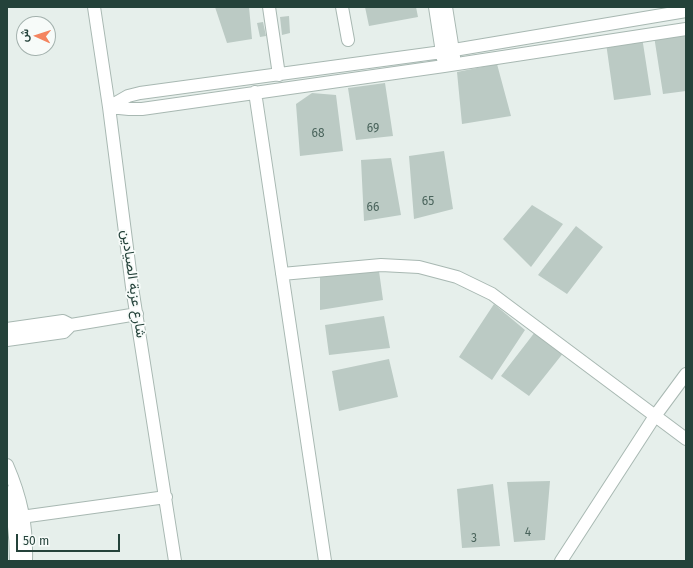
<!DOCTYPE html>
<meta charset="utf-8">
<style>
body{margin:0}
#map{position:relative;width:693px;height:568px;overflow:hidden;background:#e6efeb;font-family:"Fira Sans",Vazirmatn,sans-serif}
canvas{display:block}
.frame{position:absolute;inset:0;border:8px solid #24423a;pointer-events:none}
.north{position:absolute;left:16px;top:16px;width:40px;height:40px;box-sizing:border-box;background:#f7fbf9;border:1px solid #a3b1ad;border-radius:50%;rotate:273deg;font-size:11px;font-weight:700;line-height:16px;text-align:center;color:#24423a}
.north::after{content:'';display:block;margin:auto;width:14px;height:18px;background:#f4845f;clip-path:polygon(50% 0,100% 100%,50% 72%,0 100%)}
.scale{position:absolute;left:16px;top:534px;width:104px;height:18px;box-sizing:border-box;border:2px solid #24423a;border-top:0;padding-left:5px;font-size:12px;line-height:14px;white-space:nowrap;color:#24423a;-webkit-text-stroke:3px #f7fbf9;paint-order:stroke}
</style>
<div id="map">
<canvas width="693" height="568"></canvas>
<div class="frame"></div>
<div class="north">ش</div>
<div class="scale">50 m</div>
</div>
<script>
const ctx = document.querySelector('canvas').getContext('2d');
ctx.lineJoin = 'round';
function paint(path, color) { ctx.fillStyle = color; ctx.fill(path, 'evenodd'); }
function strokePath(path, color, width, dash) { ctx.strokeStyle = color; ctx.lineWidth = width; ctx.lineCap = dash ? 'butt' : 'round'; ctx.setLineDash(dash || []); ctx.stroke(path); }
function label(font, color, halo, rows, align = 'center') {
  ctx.font = font + ' "Fira Sans",Vazirmatn,sans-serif'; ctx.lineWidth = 3.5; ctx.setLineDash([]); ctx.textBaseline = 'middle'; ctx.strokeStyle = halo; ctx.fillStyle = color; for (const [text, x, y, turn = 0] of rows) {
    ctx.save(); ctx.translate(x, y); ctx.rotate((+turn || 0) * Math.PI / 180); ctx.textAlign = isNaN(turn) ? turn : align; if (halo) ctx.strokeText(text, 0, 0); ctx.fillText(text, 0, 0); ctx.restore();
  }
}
const building = new Path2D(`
 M 215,7 L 249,7 L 252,39 L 227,43 Z
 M 365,7 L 416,7 L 418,17 L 369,26 Z
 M 289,16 L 290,33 L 282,35 L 280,17 Z
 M 263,22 L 266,36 L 260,37 L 257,23 Z
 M 686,32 L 686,91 L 663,94 L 654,36 Z
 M 642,37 L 651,95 L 614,100 L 606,43 Z
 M 497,64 L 511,116 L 462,124 L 457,72 Z
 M 385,83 L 393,136 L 356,140 L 348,88 Z
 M 312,93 L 336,95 L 343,151 L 300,156 L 296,104 Z
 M 444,151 L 453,209 L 414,219 L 409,156 Z
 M 391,158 L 401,215 L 364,221 L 361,160 Z
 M 532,205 L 563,224 L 531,267 L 503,239 Z
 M 576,226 L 603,247 L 567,294 L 538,275 Z
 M 379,271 L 383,300 L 320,310 L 320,277 Z
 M 494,304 L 525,330 L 492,380 L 459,357 Z
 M 384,316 L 390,348 L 329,355 L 325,325 Z
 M 535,332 L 564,352 L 529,396 L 501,376 Z
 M 389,359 L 398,397 L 339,411 L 332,371 Z
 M 550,481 L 545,540 L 514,542 L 507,482 Z
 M 493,484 L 500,546 L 462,548 L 457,489 Z`);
const street = new Path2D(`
 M 94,7 L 109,107 L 132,287 L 175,561
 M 269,7 L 279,75
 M 342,7 L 348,40
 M 435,7 L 443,59
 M 446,7 L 454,57
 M 255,92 L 325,561
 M 109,107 L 128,96 L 140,93 L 442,52 L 686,11
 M 109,107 L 129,109 L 142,109 L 444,66 L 686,29
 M 282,274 L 381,265 L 419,267 L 457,277 L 492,294 L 686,439
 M 7,329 L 63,321 L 71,325 L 137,314
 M 7,340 L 64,332 L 71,325
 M 7,465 C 21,497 27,525 26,561
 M 7,492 C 14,515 16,537 16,561
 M 14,518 L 166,497
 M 561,561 L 655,416 L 686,374`);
const numberNames = [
 ["69",373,129],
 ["68",318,134],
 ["65",428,202],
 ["66",373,208],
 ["4",528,533],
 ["3",474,539]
];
const streetNames = [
 ["شارع عزبة الصيادين",133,284,82]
];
paint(building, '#bbcac4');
strokePath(street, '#a8b8b2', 14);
strokePath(street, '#fff', 12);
label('12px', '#4a645c', null, numberNames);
label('14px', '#24423a', '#f7fbf9', streetNames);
</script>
